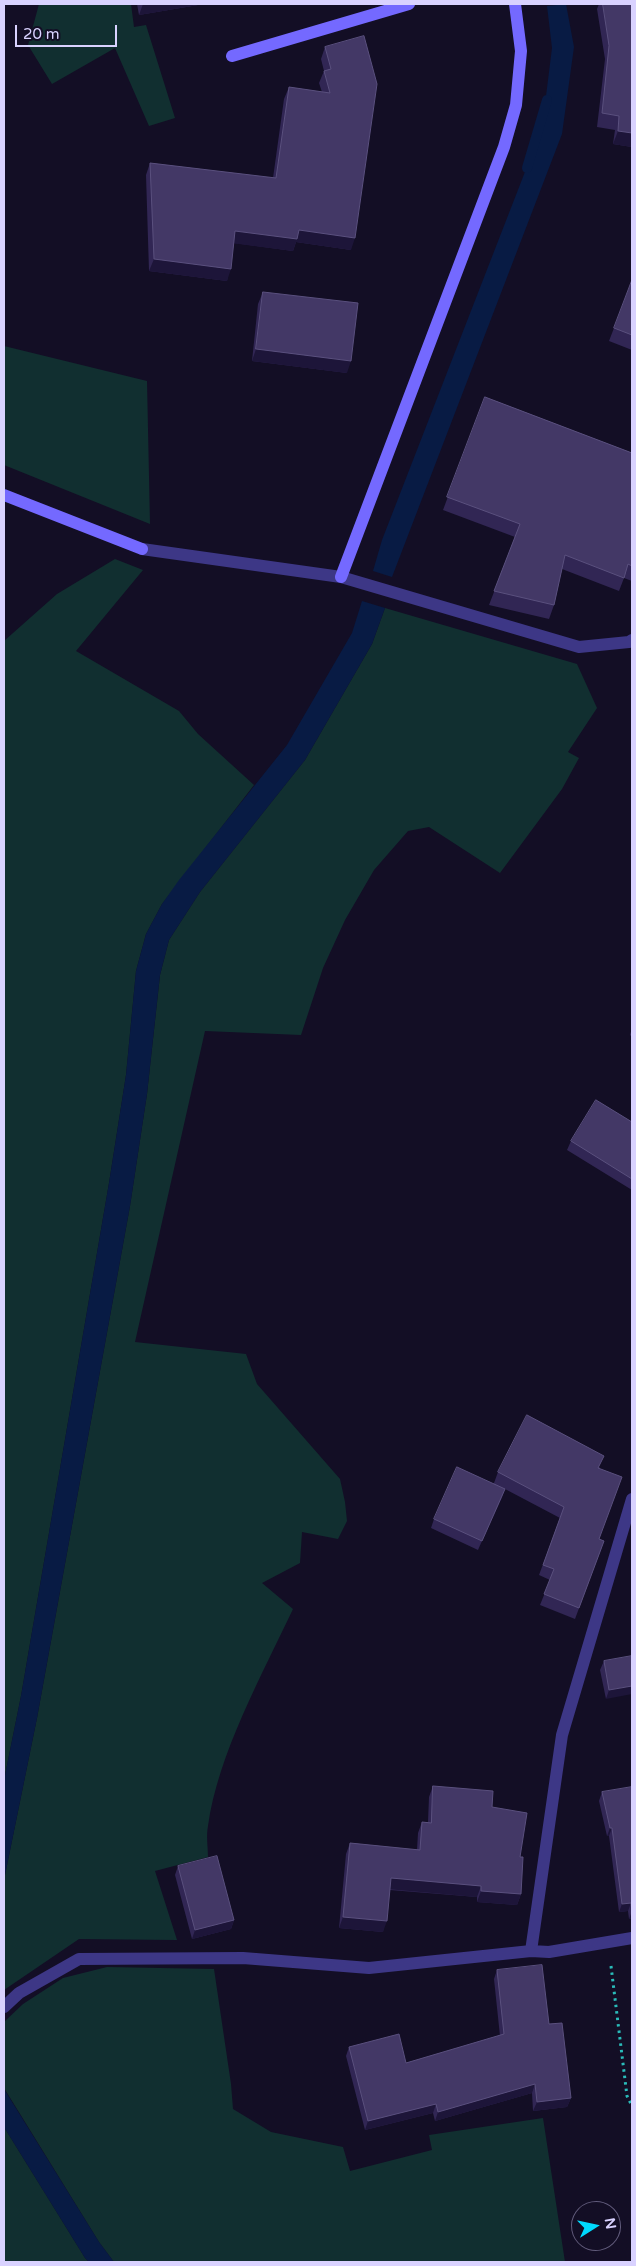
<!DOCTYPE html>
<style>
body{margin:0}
#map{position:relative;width:636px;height:2266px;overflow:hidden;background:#130e25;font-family:"Varela Round",sans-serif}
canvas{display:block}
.frame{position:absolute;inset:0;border:5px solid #d9d2ff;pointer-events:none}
.north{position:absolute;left:571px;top:2201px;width:50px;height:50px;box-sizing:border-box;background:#130e25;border:1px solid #625c7c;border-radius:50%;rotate:80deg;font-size:14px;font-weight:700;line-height:20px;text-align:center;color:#d9d2ff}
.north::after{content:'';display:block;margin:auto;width:18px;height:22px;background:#00d9fd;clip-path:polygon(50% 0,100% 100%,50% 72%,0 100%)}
.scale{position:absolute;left:15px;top:25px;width:102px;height:22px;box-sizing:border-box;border:2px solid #d9d2ff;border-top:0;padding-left:6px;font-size:15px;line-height:18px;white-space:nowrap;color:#d9d2ff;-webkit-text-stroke:4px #130e25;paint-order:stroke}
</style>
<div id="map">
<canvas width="636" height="2266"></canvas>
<div class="frame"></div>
<div class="north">N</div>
<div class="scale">20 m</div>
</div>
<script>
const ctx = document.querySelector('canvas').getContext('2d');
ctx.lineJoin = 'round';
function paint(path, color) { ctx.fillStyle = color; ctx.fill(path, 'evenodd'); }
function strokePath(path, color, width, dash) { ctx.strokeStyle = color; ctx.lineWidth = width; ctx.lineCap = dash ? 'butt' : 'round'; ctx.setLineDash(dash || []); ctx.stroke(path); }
const green = new Path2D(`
 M 39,4 L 131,4 L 134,27 L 146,25 L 175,118 L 149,126 L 115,48 L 52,84 L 28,45 Z
 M 4,346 L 147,381 L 150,524 L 4,465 Z
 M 115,559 L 143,570 L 76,651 L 179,711 L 198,734 L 254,785 L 162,904 L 146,934 L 136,971 L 126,1075 L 109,1183 L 21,1696 L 4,1780 L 4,641 L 57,594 Z
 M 385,608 L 577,664 L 597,708 L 568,752 L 579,758 L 562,789 L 500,873 L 429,827 L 408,831 L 374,870 L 345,920 L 323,968 L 301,1035 L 205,1031 L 135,1342 L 246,1354 L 257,1384 L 340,1479 L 345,1502 L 347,1521 L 338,1539 L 302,1532 L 300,1563 L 262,1583 L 293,1609 C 262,1675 218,1754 208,1826 C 206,1836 208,1847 208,1857 L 155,1871 L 177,1940 L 79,1939 L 4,1990 L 4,1880 L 37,1718 L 130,1206 L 147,1094 L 160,975 L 169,940 L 200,892 L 305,760 L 372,644 Z
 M 107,1967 L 214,1969 L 231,2084 L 233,2109 L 271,2132 L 343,2147 L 350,2171 L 432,2150 L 429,2135 L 543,2118 L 565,2262 L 114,2262 L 99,2242 L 4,2088 L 4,2022 L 23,2004 L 63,1978 Z
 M 4,2127 L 85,2258 L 89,2262 L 4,2262 Z`);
const water = new Path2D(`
 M 566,4 L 574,47 L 562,134 L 392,577 L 373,571 L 382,540 L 542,128 L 552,48 L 547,6 Z
 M 362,601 L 385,608 L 372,644 L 305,760 L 200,892 L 169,940 L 160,975 L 147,1094 L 130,1206 L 37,1718 L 4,1880 L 4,1780 L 21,1696 L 109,1183 L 126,1075 L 136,971 L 146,934 L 162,904 L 179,880 L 287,745 L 352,633 Z
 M 4,2089 L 99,2242 L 114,2262 L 89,2262 L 85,2258 L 4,2127 Z`);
const stream = new Path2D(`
 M 527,168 L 547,100`);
const path = new Path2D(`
 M 611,1966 L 627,2096 L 632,2106`);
const street = new Path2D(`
 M 142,549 L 341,577 L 579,647 L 629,642 L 632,640
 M 531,1951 L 562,1735 L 632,1499
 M 4,2007 L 19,1993 L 79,1959 L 243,1958 L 369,1968 L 531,1951 L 549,1952 L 632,1938`);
const secondary = new Path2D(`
 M 232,56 L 409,4
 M 4,495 L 142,549
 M 341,577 L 504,147 L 516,105 L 521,51 L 515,4`);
const wall = new Path2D(`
 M 137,4 L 204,4 L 139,15 Z
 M 599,4 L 632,4 L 632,147 L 613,144 L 615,130 L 597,127 L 605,59 L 597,9 Z
 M 364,36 L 351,250 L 296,242 L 293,251 L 234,243 L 227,281 L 149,271 L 146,175 L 150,163 L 273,178 L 284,99 L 289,87 L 322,92 L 319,83 L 324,71 L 321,59 L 325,47 Z
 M 632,281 L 632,350 L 609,341 Z
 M 263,292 L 347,373 L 252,361 L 258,304 Z
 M 485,397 L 632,453 L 632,581 L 624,578 L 619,591 L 562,569 L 554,605 L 549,619 L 489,605 L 515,537 L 443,510 Z
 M 632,1028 L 632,1037 L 630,1035 Z
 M 632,1122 L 632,1190 L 567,1150 L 571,1141 Z
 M 600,1467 L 599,1469 L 599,1539 L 604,1541 L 575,1619 L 540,1605 L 550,1580 L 539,1575 L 560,1518 L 505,1489 L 478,1550 L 431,1528 L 434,1519 L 494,1483 L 498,1472 Z
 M 632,1656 L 606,1699 L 600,1670 L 604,1661 Z
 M 433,1786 L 492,1807 L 520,1857 L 521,1894 L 517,1905 L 477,1902 L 477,1897 L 390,1890 L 383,1932 L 339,1928 L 346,1854 L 350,1843 L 417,1850 L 418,1833 L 422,1822 L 428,1822 L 429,1797 Z
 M 632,1787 L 632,1918 L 629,1919 L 628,1911 L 619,1912 L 609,1836 L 607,1836 L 599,1801 L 602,1792 Z
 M 178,1866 L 234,1920 L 231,1929 L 192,1939 L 175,1875 Z
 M 497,1970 L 549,2024 L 571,2098 L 567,2107 L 533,2111 L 532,2093 L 435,2121 L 433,2113 L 365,2130 L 346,2056 L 349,2047 L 406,2063 L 500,2036 L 494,1979 Z`);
const shadedWall = new Path2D(`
 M 143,4 L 204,4 L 139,15 Z
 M 618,131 L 632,133 L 632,147 L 613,144 Z
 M 299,230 L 355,238 L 351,250 L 296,242 L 293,251 L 231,243 L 235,231 Z
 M 154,259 L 231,269 L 227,281 L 149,271 Z
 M 256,349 L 351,361 L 347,373 L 252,361 Z
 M 505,1489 L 502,1498 L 478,1550 L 482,1541 Z
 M 632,1686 L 632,1694 L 606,1699 L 609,1690 Z
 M 610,1828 L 612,1828 L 609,1836 L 607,1836 Z
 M 391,1878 L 481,1886 L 477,1897 L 387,1889 Z
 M 481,1891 L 521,1894 L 517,1905 L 477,1902 Z
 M 631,1903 L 628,1911 L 619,1912 L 622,1904 Z
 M 632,1910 L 632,1918 L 629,1919 L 632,1911 Z
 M 343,1917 L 387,1921 L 383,1932 L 339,1928 Z
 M 234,1920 L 231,1929 L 192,1939 L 195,1930 Z
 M 535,2084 L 532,2093 L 435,2121 L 438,2112 Z
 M 571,2098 L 567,2107 L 533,2111 L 537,2102 Z
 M 436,2104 L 433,2113 L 365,2130 L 368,2121 Z`);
const building = new Path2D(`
 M 603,4 L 632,4 L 632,133 L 618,131 L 619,116 L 602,113 L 609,46 Z
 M 364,36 L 377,84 L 355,238 L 299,230 L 297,239 L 235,231 L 231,269 L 154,259 L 150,163 L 276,178 L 289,87 L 330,93 L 324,71 L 331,69 L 325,47 Z
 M 632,280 L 632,335 L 614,328 Z
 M 263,292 L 358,303 L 351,361 L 256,349 Z
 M 485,397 L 632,453 L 632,566 L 628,564 L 624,578 L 565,555 L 554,605 L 494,591 L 520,524 L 447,497 Z
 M 596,1100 L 632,1122 L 632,1179 L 571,1141 Z
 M 527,1415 L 604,1456 L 598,1468 L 622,1477 L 599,1539 L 604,1541 L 579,1608 L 544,1594 L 554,1569 L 543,1565 L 564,1507 L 498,1472 Z
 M 457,1467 L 505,1489 L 482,1541 L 434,1519 Z
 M 632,1656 L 632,1686 L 609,1690 L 604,1661 Z
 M 433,1786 L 493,1791 L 492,1807 L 527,1813 L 520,1857 L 523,1857 L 521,1894 L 481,1891 L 481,1886 L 391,1878 L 387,1921 L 343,1917 L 350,1843 L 420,1850 L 422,1822 L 431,1823 Z
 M 632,1787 L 632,1911 L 631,1903 L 622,1904 L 612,1828 L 610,1828 L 602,1792 Z
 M 217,1856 L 234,1920 L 195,1930 L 178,1866 Z
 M 542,1965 L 549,2024 L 562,2023 L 571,2098 L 537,2102 L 535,2084 L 438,2112 L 436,2104 L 368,2121 L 349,2047 L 399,2034 L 406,2063 L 504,2034 L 497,1970 Z`);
paint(green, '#112f30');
paint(water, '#081b44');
strokePath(stream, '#081b44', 10);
strokePath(path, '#2abbb9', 3, [2.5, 4]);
strokePath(street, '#3d3786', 12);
strokePath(secondary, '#7469ff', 12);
paint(wall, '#312654');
paint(shadedWall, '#1d1539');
paint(building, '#433866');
strokePath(building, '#5a507e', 1);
</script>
